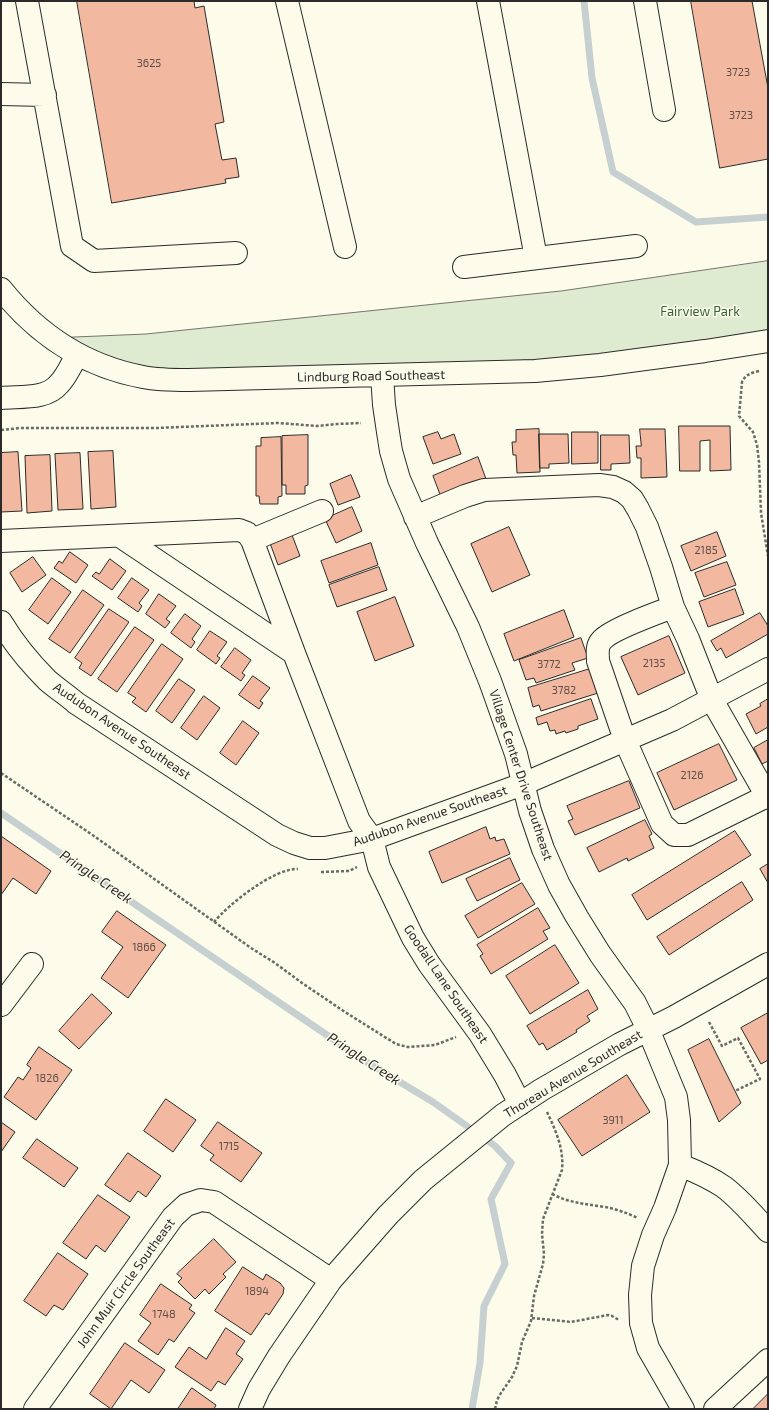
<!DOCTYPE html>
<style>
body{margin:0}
#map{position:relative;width:769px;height:1410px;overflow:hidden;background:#fdfbea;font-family:"Exo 2",sans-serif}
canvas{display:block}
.frame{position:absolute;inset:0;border:2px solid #2b2b2b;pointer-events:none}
</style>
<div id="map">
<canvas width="769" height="1410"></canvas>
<div class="frame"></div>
</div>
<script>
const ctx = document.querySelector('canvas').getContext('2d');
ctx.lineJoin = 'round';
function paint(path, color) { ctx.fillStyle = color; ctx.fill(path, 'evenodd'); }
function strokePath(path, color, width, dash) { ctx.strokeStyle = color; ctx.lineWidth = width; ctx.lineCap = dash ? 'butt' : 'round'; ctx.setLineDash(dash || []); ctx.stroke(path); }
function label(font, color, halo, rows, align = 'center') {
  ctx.font = font + ' "Exo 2",sans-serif'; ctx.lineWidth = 3; ctx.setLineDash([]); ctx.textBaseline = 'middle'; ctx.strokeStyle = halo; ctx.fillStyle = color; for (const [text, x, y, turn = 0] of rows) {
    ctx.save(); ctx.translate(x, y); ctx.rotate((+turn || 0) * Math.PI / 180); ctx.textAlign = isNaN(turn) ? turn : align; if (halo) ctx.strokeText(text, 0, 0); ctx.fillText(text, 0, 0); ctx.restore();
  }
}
const green = new Path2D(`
 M 768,261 L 768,341 L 705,351 L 163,379 L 51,338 L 146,334 L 561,291 Z`);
const stream = new Path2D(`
 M 584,1 L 592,78 L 613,172 L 696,222 L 768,217
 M 1,813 L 365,1061 L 433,1102 L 495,1146 L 511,1163 L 491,1199 L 505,1264 L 484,1306 L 480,1363 L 472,1409`);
const building = new Path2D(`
 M 77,1 L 194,1 L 195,8 L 204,6 L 224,122 L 215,124 L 222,160 L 236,158 L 239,177 L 225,179 L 226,183 L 112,203 Z
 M 691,1 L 752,1 L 768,88 L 768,159 L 720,168 Z
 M 679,426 L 730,426 L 731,470 L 710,471 L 710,440 L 700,441 L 700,471 L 680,471 Z
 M 539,429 L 540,472 L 517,473 L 516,455 L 513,455 L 512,442 L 516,442 L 516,430 Z
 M 640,429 L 665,429 L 667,477 L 641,478 L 641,458 L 637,458 L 636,446 L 641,446 Z
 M 438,432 L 441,439 L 454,434 L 461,454 L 433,464 L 423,437 Z
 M 572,432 L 598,432 L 598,463 L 572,464 Z
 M 539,434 L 568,434 L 569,463 L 549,464 L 549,468 L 540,468 Z
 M 308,435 L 308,485 L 305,486 L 305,494 L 286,494 L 286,485 L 282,485 L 282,436 Z
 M 601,435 L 629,435 L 630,463 L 611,464 L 611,470 L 601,470 Z
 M 281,437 L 282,496 L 278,497 L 278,504 L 260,504 L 259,496 L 256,496 L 256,446 L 261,446 L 261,438 Z
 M 113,451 L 116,507 L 91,509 L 88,452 Z
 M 18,452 L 22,511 L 1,512 L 1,453 Z
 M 80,453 L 83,509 L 58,510 L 55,454 Z
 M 50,455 L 52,511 L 27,513 L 25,456 Z
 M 478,457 L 486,479 L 441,497 L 433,476 Z
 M 351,475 L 360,497 L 338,505 L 330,484 Z
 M 352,507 L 362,531 L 336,543 L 325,519 Z
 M 509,527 L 530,575 L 492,592 L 471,544 Z
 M 717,532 L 726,556 L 691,571 L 681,546 Z
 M 292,535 L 300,556 L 278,565 L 270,543 Z
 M 371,543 L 378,565 L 329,583 L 321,561 Z
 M 70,552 L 88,565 L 76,583 L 54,568 L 59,561 L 62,563 Z
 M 33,557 L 46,575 L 22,592 L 10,573 Z
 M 110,559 L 126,571 L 112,590 L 92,576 L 96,572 L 99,574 Z
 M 727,562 L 736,585 L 704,597 L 695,573 Z
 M 379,567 L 387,590 L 337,607 L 329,585 Z
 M 52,578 L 71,592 L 48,624 L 29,610 Z
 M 132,578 L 149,590 L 139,603 L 142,606 L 138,612 L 118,598 Z
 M 735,589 L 744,614 L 708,627 L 699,602 Z
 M 83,590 L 104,605 L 70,653 L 49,639 Z
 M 159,594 L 176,606 L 166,619 L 170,622 L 165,628 L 146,614 Z
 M 395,597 L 414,646 L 375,661 L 357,612 Z
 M 109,609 L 129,622 L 91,676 L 79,668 L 82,663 L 75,658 Z
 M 564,610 L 574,637 L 514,661 L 504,634 Z
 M 760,613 L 768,626 L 768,634 L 726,658 L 721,648 L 717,651 L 711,641 Z
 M 185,614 L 201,626 L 192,639 L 195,642 L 191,648 L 171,633 Z
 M 135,627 L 154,640 L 117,692 L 98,679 Z
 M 210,631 L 227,642 L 217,656 L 220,658 L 216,664 L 197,650 Z
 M 669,636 L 685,673 L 638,695 L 621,657 Z
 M 581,638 L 588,658 L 572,663 L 575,670 L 536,683 L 534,678 L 526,680 L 519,660 Z
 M 162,644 L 183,659 L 146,712 L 132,702 L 136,698 L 128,693 Z
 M 235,648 L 251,660 L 242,673 L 245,675 L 241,681 L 221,667 Z
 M 590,669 L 598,693 L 541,711 L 539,705 L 533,707 L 528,688 Z
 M 253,676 L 270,688 L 260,701 L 263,703 L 259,709 L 239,695 Z
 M 179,679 L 195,690 L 172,723 L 156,711 Z
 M 204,696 L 220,708 L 197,740 L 181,728 Z
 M 591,699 L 598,719 L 578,726 L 578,729 L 566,733 L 565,731 L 556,734 L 555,730 L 550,731 L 547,722 L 538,725 L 536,718 Z
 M 768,699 L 768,727 L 756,734 L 746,714 L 761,706 L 760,704 Z
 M 243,721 L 259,733 L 236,765 L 220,753 Z
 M 768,740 L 768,761 L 762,764 L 754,748 Z
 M 719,744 L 737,780 L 674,810 L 657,773 Z
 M 629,781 L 640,808 L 575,835 L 568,821 L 573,819 L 567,806 Z
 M 645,820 L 652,834 L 649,836 L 654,848 L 628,861 L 627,858 L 599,872 L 587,848 Z
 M 486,827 L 490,839 L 495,837 L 496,841 L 504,839 L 510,854 L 442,883 L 429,852 Z
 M 735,831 L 751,855 L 647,920 L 632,895 Z
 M 1,836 L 51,871 L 36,894 L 13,878 L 1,895 Z
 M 510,858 L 520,880 L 477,901 L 466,879 Z
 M 768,864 L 768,883 L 760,869 Z
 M 742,882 L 753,900 L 669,955 L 657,937 Z
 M 522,883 L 535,904 L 478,938 L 465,916 Z
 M 538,908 L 550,928 L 543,931 L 548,939 L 491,974 L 480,956 L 483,954 L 477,945 Z
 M 117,911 L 166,945 L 128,998 L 101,978 L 123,947 L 102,932 Z
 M 555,945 L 579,983 L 530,1014 L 506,976 Z
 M 588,990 L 598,1009 L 587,1016 L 590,1021 L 576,1030 L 577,1032 L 547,1050 L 543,1043 L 539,1045 L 527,1026 Z
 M 92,994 L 112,1013 L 79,1049 L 59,1031 Z
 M 768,1013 L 768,1060 L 761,1064 L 741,1028 Z
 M 709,1039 L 741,1103 L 719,1122 L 688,1050 Z
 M 39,1047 L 72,1070 L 36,1120 L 4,1097 L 18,1077 L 23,1080 L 31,1068 L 27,1065 Z
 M 627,1075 L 650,1112 L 582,1156 L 558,1120 Z
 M 166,1099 L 196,1120 L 173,1152 L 144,1131 Z
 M 1,1122 L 15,1132 L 1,1152 Z
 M 218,1122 L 262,1153 L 241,1182 L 210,1160 L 214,1155 L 201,1146 Z
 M 37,1139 L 78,1168 L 64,1187 L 23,1158 Z
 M 128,1153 L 161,1176 L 146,1197 L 138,1191 L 130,1202 L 105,1185 Z
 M 98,1195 L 130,1217 L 105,1252 L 96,1245 L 86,1259 L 63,1243 Z
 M 214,1239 L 236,1262 L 223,1274 L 226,1277 L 209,1294 L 205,1289 L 195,1299 L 178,1282 L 182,1278 L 177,1274 Z
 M 58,1253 L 88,1274 L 63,1310 L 54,1305 L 46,1316 L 24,1301 Z
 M 243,1267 L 263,1280 L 266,1274 L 280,1283 L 284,1288 L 283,1294 L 269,1315 L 266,1313 L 251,1335 L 215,1311 Z
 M 161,1284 L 192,1305 L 189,1309 L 195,1313 L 174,1342 L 169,1339 L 158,1355 L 138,1341 L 151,1323 L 140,1315 Z
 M 226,1328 L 245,1341 L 236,1354 L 243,1359 L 225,1385 L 218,1381 L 211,1391 L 175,1367 L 189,1347 L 206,1359 Z
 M 125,1343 L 165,1370 L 149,1393 L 131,1380 L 111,1409 L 90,1394 Z
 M 192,1388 L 216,1405 L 214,1409 L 178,1409 Z
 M 768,1394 L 768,1409 L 753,1409 Z`);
const path = new Path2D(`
 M 759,371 C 751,373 746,374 742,382 L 739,416 L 753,432 L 757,445 L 759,462 L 761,513 L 768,556
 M 1,430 L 20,428 L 156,428 L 278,423 L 317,426 L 337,424 L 361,423
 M 1,773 L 94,836 L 251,948 L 275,963 L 302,983 L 345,1012 L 396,1044 L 408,1047 L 435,1045 L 456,1037
 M 321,872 L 349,871 L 357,867
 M 214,922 C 229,904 274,868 298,869
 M 709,1022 L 722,1046 L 738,1038 L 760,1079 L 735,1091
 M 552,1194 C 569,1203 586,1204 605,1207 C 616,1209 627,1213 638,1218
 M 532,1318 L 571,1322 L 608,1315 L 612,1316 L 619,1320
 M 495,1409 L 497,1400 L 501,1393 L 512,1377 L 517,1366 L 522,1342 L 531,1321 L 534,1296 L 543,1264 L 544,1254 L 542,1234 L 543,1219 L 562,1170 C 564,1149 556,1131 547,1112`);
const minor = new Path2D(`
 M 27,1 L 72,246 L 94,261 L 236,253
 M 287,1 L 345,247
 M 488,1 L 536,258
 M 645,1 L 664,110
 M 1,94 L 45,95
 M 464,267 L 636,246
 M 1,289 C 38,335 84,366 143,377 C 158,380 173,380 189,380 L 535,371 L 600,365 L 705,351 L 768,341
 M 382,375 L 384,405 L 388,432 L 391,451 L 399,479 L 427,543 L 468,627 L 490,681 L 516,754 L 530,811 L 543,849 L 559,885 L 577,917 L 600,954 L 635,1003 L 648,1029 L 676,1097 L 679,1120 L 680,1165 L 665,1208 L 653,1235 L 643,1266 L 640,1295 L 641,1323 L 648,1348 L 683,1409
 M 1,398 C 20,396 46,400 59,384 C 67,376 71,365 77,355
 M 415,517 L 465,496 L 484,490 L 599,485 L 613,487 L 624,492 L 632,499 L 638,509 L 647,527 L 661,567 L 673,607 L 688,639 L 712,700 L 768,798
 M 120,536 L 294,653
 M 252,540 L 322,511
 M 1,541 L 239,530 L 247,533 L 252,540 L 294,653 L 359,821 L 372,839 L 379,867 L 413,938 L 429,964 L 480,1034 L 505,1075 L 520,1104
 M 673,607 C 657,613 612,629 602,640 C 596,646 598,653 598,661 L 625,740 L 662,824 L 674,835 L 688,835 L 767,796
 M 1,622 C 13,642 30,663 47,680 C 56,688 67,695 76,703 L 277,835 L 294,843 L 310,848 L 325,848 L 372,839 L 523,784 L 672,720 L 768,669
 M 1,1005 L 32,964
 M 680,1165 C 695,1171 711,1178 724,1187 C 741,1200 754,1216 768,1231
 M 35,1409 L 173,1217 L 186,1205 L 201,1200 L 214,1202 L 331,1280
 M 250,1409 L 259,1389 L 279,1356 L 331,1280 L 388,1215 L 423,1180 L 503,1115 L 541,1090 L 620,1044 L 674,1017 L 768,964
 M 715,1409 L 768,1360`);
const numberNames = [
 ["3625",149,63],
 ["3723",738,72],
 ["3723",741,115],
 ["2185",706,550],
 ["2135",654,663],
 ["3772",549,664],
 ["3782",564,690],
 ["2126",692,775],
 ["1866",144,947],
 ["1826",47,1078],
 ["3911",613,1120],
 ["1715",229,1146],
 ["1894",257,1291],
 ["1748",164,1314]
];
const parkNames = [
 ["Fairview Park",700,312]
];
const streetNames = [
 ["Lindburg Road Southeast",371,376,-1],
 ["Audubon Avenue Southeast",122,731,34],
 ["Village Center Drive Southeast",521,775,72],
 ["Audubon Avenue Southeast",430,816,-19],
 ["Goodall Lane Southeast",446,984,56],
 ["Thoreau Avenue Southeast",573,1074,-31],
 ["John Muir Circle Southeast",126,1283,-54]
];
const waterNames = [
 ["Pringle Creek",96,877,34],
 ["Pringle Creek",364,1059,33]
];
paint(green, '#deebd1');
strokePath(green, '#74746e', 1);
strokePath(stream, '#c7d0d0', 7);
paint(building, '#f2b8a0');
strokePath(building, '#2b2b2b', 1);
strokePath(minor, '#2b2b2b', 24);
strokePath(path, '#6a6964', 2.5, [3, 2]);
strokePath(minor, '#fdfbea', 22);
label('11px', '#5d4e48', null, numberNames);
label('13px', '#34623c', '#fdfbea', parkNames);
label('13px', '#2b2b2b', '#fdfbea', streetNames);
label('italic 14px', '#2b2b2b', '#fdfbea', waterNames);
</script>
